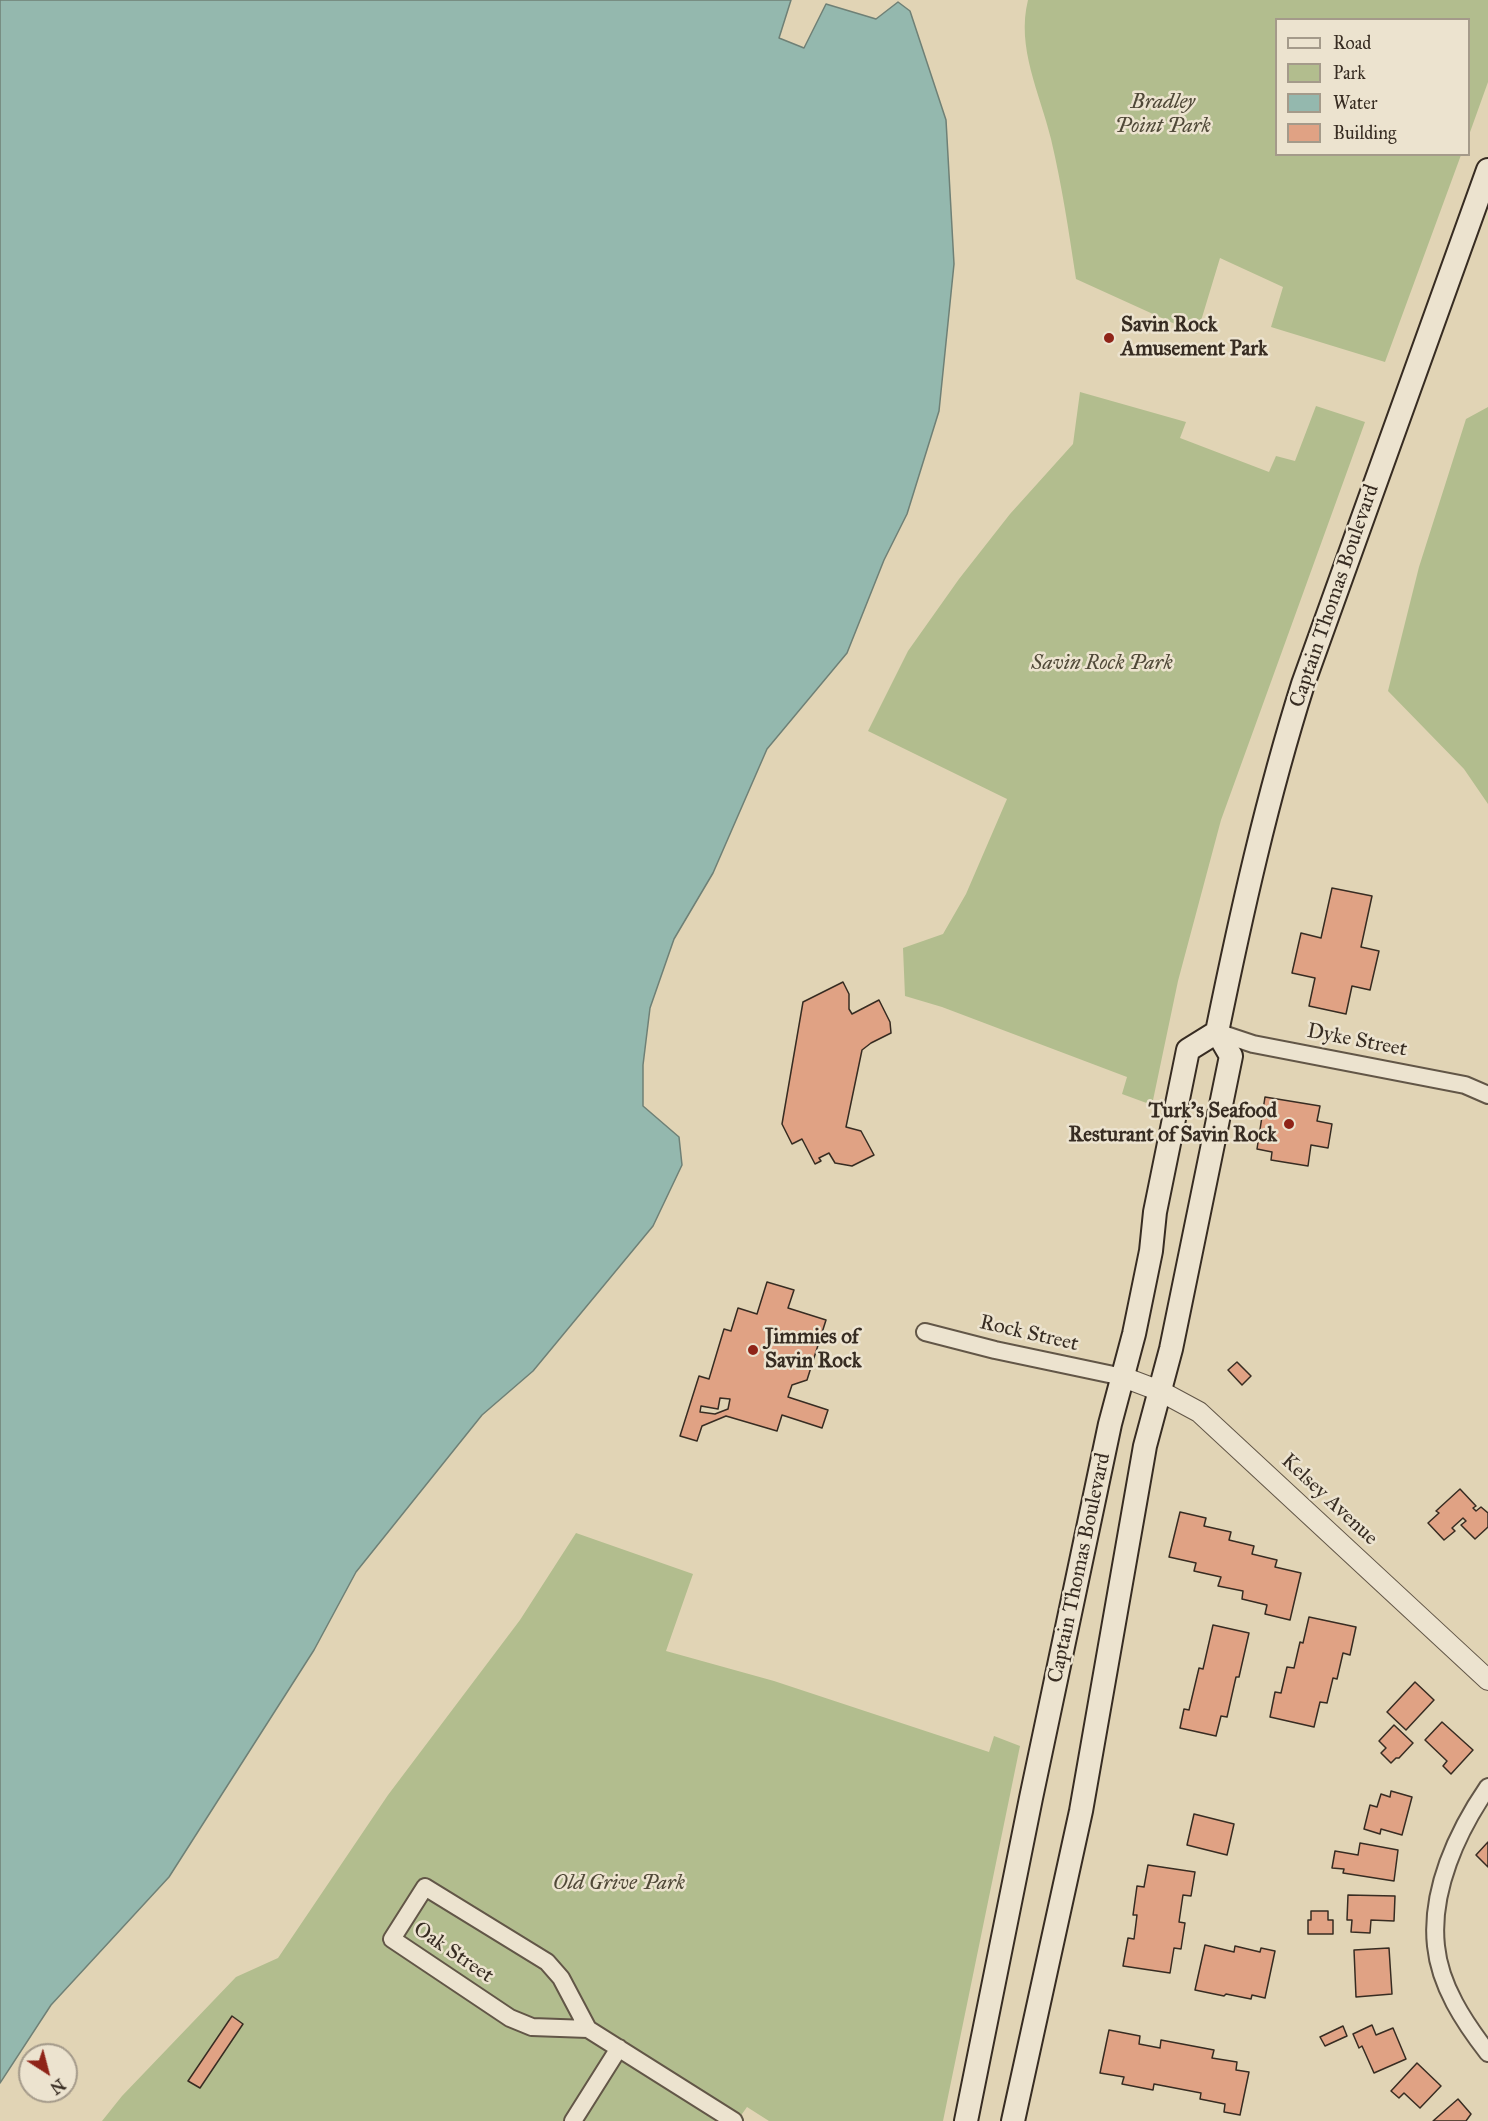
<!DOCTYPE html>
<style>
body{margin:0}
#map{position:relative;width:1488px;height:2121px;overflow:hidden;background:#e1d4b5;font-family:"IM FELL Great Primer",serif}
canvas{display:block}
.legend{position:absolute;left:1275px;top:18px;width:195px;height:138px;box-sizing:border-box;background:#ece3cf;border:2px solid #a49a8a;margin:0;padding:8px 10px;list-style:none;font-size:18px;color:#372c22}
.legend li{display:flex;align-items:center;gap:12px;height:30px}
.legend b{width:30px;border:2px solid #a49a8a}
.north{position:absolute;left:18px;top:2043px;width:60px;height:60px;box-sizing:border-box;background:#ece3cf;border:2px solid #a49a8a;border-radius:50%;rotate:144deg;font-size:16px;font-weight:700;line-height:24px;text-align:center;color:#372c22}
.north::after{content:'';display:block;margin:auto;width:21px;height:27px;background:#8f2418;clip-path:polygon(50% 0,100% 100%,50% 72%,0 100%)}
</style>
<div id="map">
<canvas width="1488" height="2121"></canvas>
<ul class="legend">
<li><b style="height:8px;background:#ece3cf"></b>Road</li>
<li><b style="height:16px;background:#b2bd8e"></b>Park</li>
<li><b style="height:16px;background:#94b8ae"></b>Water</li>
<li><b style="height:16px;background:#e0a284"></b>Building</li>
</ul>
<div class="north">N</div>
</div>
<script>
const ctx = document.querySelector('canvas').getContext('2d');
ctx.lineJoin = 'round';
function paint(path, color) { ctx.fillStyle = color; ctx.fill(path, 'evenodd'); }
function strokePath(path, color, width, dash) { ctx.strokeStyle = color; ctx.lineWidth = width; ctx.lineCap = dash ? 'butt' : 'round'; ctx.setLineDash(dash || []); ctx.stroke(path); }
function label(font, color, halo, rows, align = 'center') {
  ctx.font = font + ' "IM FELL Great Primer",serif'; ctx.lineWidth = 5; ctx.setLineDash([]); ctx.textBaseline = 'middle'; ctx.strokeStyle = halo; ctx.fillStyle = color; for (const [text, x, y, turn = 0] of rows) {
    ctx.save(); ctx.translate(x, y); ctx.rotate((+turn || 0) * Math.PI / 180); ctx.textAlign = isNaN(turn) ? turn : align; if (halo) ctx.strokeText(text, 0, 0); ctx.fillText(text, 0, 0); ctx.restore();
  }
}
const green = new Path2D(`
 M 1028,0 L 1488,0 L 1488,82 L 1469,135 L 1468,20 L 1276,20 L 1276,154 L 1461,155 L 1385,362 L 1271,327 L 1283,287 L 1220,258 L 1197,334 L 1076,279 C 1069,232 1062,186 1051,139 C 1040,93 1016,48 1028,0 Z
 M 1080,392 L 1186,422 L 1180,438 L 1269,472 L 1276,456 L 1295,461 L 1316,406 L 1365,422 L 1221,820 L 1178,981 L 1152,1105 L 1122,1094 L 1127,1077 L 942,1007 L 905,996 L 903,948 L 943,934 L 966,894 L 1007,799 L 868,731 L 908,651 L 959,579 L 1010,514 L 1073,444 Z
 M 1488,407 L 1488,804 L 1464,769 L 1388,691 L 1419,567 L 1466,419 Z
 M 576,1533 L 693,1574 L 666,1651 L 774,1681 L 989,1752 L 994,1736 L 1020,1746 L 943,2121 L 769,2121 L 747,2107 L 737,2121 L 102,2121 L 122,2096 L 236,1977 L 278,1958 L 388,1795 L 520,1620 Z`);
const water = new Path2D(`
 M 0,0 L 791,0 L 779,38 L 804,48 L 826,4 L 876,19 L 898,2 L 910,11 L 946,120 L 954,264 L 939,411 L 907,514 L 884,560 L 847,653 L 767,749 L 713,873 L 674,939 L 650,1008 L 643,1065 L 643,1106 L 679,1137 L 682,1165 L 653,1226 L 533,1371 L 482,1415 L 356,1572 L 314,1650 L 169,1877 L 51,2005 L 0,2083 Z`);
const building = new Path2D(`
 M 1332,888 L 1372,896 L 1361,947 L 1379,951 L 1370,990 L 1352,986 L 1346,1014 L 1309,1006 L 1315,978 L 1292,973 L 1301,933 L 1321,938 Z
 M 843,982 L 849,994 L 849,1009 L 852,1014 L 879,1000 L 890,1022 L 891,1033 L 871,1043 L 862,1050 L 846,1127 L 861,1131 L 874,1155 L 852,1166 L 835,1163 L 829,1153 L 819,1158 L 821,1161 L 815,1164 L 802,1139 L 792,1144 L 782,1124 L 803,1002 Z
 M 1265,1097 L 1320,1106 L 1317,1121 L 1332,1124 L 1328,1148 L 1311,1145 L 1308,1166 L 1271,1160 L 1272,1152 L 1257,1149 Z
 M 767,1282 L 794,1290 L 788,1308 L 826,1320 L 807,1380 L 792,1385 L 788,1397 L 828,1410 L 822,1428 L 782,1415 L 777,1431 L 726,1416 L 702,1426 L 697,1441 L 680,1436 L 699,1376 L 709,1379 L 724,1329 L 731,1331 L 738,1308 L 757,1314 ZM 720,1398 L 730,1399 L 728,1409 L 715,1414 L 700,1412 L 701,1406 L 718,1409 Z
 M 1237,1362 L 1251,1376 L 1242,1385 L 1228,1370 Z
 M 1460,1489 L 1476,1506 L 1473,1508 L 1476,1511 L 1481,1507 L 1488,1513 L 1488,1527 L 1475,1539 L 1461,1525 L 1466,1521 L 1463,1518 L 1452,1528 L 1455,1531 L 1444,1540 L 1428,1523 L 1439,1513 L 1436,1511 Z
 M 1180,1512 L 1206,1518 L 1204,1526 L 1231,1532 L 1229,1540 L 1254,1546 L 1252,1554 L 1277,1560 L 1275,1567 L 1301,1573 L 1290,1620 L 1265,1614 L 1267,1605 L 1242,1599 L 1243,1591 L 1218,1586 L 1221,1577 L 1194,1571 L 1196,1563 L 1169,1557 Z
 M 1309,1617 L 1356,1627 L 1350,1655 L 1343,1653 L 1337,1679 L 1333,1678 L 1327,1703 L 1320,1702 L 1314,1727 L 1270,1717 L 1275,1692 L 1281,1693 L 1287,1667 L 1294,1668 L 1300,1642 L 1303,1643 Z
 M 1213,1625 L 1249,1633 L 1239,1677 L 1236,1677 L 1227,1717 L 1221,1716 L 1216,1736 L 1180,1728 L 1184,1709 L 1189,1710 L 1199,1668 L 1203,1669 Z
 M 1415,1682 L 1434,1700 L 1406,1730 L 1387,1712 Z
 M 1442,1722 L 1473,1750 L 1451,1774 L 1443,1766 L 1447,1761 L 1425,1740 Z
 M 1394,1725 L 1413,1743 L 1399,1758 L 1396,1758 L 1391,1763 L 1381,1753 L 1386,1748 L 1379,1741 Z
 M 1391,1791 L 1412,1797 L 1402,1835 L 1381,1829 L 1380,1834 L 1364,1829 L 1370,1805 L 1377,1807 L 1381,1794 L 1390,1797 Z
 M 1194,1814 L 1234,1824 L 1227,1855 L 1187,1845 Z
 M 1488,1842 L 1488,1867 L 1476,1855 Z
 M 1360,1843 L 1398,1850 L 1394,1881 L 1343,1873 L 1344,1869 L 1332,1868 L 1335,1851 L 1358,1855 Z
 M 1148,1865 L 1195,1872 L 1191,1896 L 1183,1895 L 1179,1922 L 1185,1923 L 1181,1949 L 1174,1948 L 1170,1973 L 1123,1966 L 1128,1938 L 1134,1939 L 1137,1915 L 1133,1915 L 1137,1886 L 1144,1887 Z
 M 1348,1895 L 1395,1896 L 1394,1921 L 1371,1920 L 1370,1933 L 1351,1932 L 1352,1920 L 1347,1920 Z
 M 1311,1911 L 1328,1911 L 1328,1920 L 1333,1920 L 1333,1934 L 1308,1934 L 1308,1920 L 1311,1920 Z
 M 1205,1945 L 1234,1952 L 1235,1946 L 1260,1952 L 1261,1948 L 1275,1951 L 1265,1998 L 1252,1995 L 1251,1999 L 1226,1994 L 1224,1996 L 1195,1990 Z
 M 1389,1948 L 1392,1994 L 1356,1997 L 1354,1950 Z
 M 232,2016 L 243,2024 L 200,2088 L 188,2081 Z
 M 1372,2025 L 1376,2035 L 1393,2028 L 1406,2059 L 1374,2073 L 1362,2046 L 1359,2048 L 1353,2034 Z
 M 1343,2026 L 1347,2036 L 1325,2046 L 1320,2037 Z
 M 1109,2030 L 1140,2036 L 1139,2044 L 1160,2048 L 1161,2040 L 1214,2050 L 1212,2058 L 1237,2062 L 1236,2070 L 1249,2072 L 1240,2115 L 1224,2112 L 1225,2104 L 1200,2099 L 1201,2093 L 1154,2084 L 1153,2090 L 1122,2084 L 1124,2077 L 1100,2073 Z
 M 1417,2063 L 1441,2086 L 1420,2108 L 1404,2093 L 1399,2098 L 1391,2091 Z
 M 1458,2099 L 1471,2114 L 1466,2121 L 1433,2121 Z`);
const minor = new Path2D(`
 M 1217,1032 L 1253,1044 L 1465,1085 L 1488,1095
 M 925,1332 L 995,1350 L 1123,1377
 M 1488,1787 C 1457,1832 1430,1891 1436,1946 C 1440,1986 1464,2022 1488,2053
 M 588,2029 L 561,1978 L 547,1962 L 425,1887 L 392,1939 L 510,2018 L 532,2027 L 588,2029 L 734,2121
 M 573,2121 L 619,2048`);
const tertiary = new Path2D(`
 M 1123,1377 L 1160,1391 L 1199,1412 L 1488,1680`);
const secondary = new Path2D(`
 M 966,2121 L 1031,1798 L 1110,1424 L 1134,1334 L 1151,1251 L 1155,1212 L 1188,1050 L 1217,1032
 M 1013,2121 L 1081,1811 L 1145,1446 L 1171,1349 L 1231,1056 L 1217,1032 C 1241,915 1267,798 1303,684 L 1488,170`);
const markers = [
 [1109,338,6,"#8f2418"],
 [1289,1124,6,"#8f2418"],
 [753,1350,6,"#8f2418"]
];
const parkNames = [
 ["Bradley",1163,103],
 ["Point Park",1163,127],
 ["Savin Rock Park",1102,664],
 ["Old Grive Park",619,1884]
];
const poiNames = [
 ["Savin Rock",1121,326],
 ["Amusement Park",1121,350],
 ["Turk's Seafood",1277,1112,"right"],
 ["Resturant of Savin Rock",1277,1136,"right"],
 ["Jimmies of",765,1338],
 ["Savin Rock",765,1362]
];
const streetNames = [
 ["Captain Thomas Boulevard",1335,596,-71],
 ["Dyke Street",1357,1041,11],
 ["Rock Street",1029,1334,13],
 ["Kelsey Avenue",1329,1500,43],
 ["Captain Thomas Boulevard",1080,1568,-78],
 ["Oak Street",453,1953,34]
];
paint(green, '#b2bd8e');
paint(water, '#94b8ae');
strokePath(water, '#6f8076', 1.5);
paint(building, '#e0a284');
strokePath(building, '#372c22', 1.5);
strokePath(minor, '#625647', 20);
strokePath(tertiary, '#625647', 22);
strokePath(secondary, '#372c22', 26);
strokePath(minor, '#ece3cf', 16);
strokePath(tertiary, '#ece3cf', 20);
strokePath(secondary, '#ece3cf', 22);
for (const [x, y, r, color] of markers) { const dot = new Path2D(); dot.arc(x, y, r, 0, 2 * Math.PI); ctx.fillStyle = color; ctx.fill(dot); strokePath(dot, '#ece3cf', 2); }
label('italic 21px', '#504938', '#ece3cf', parkNames);
label('bold 21px', '#372c22', '#ece3cf', poiNames, 'left');
label('21px', '#372c22', '#ece3cf', streetNames);
</script>
